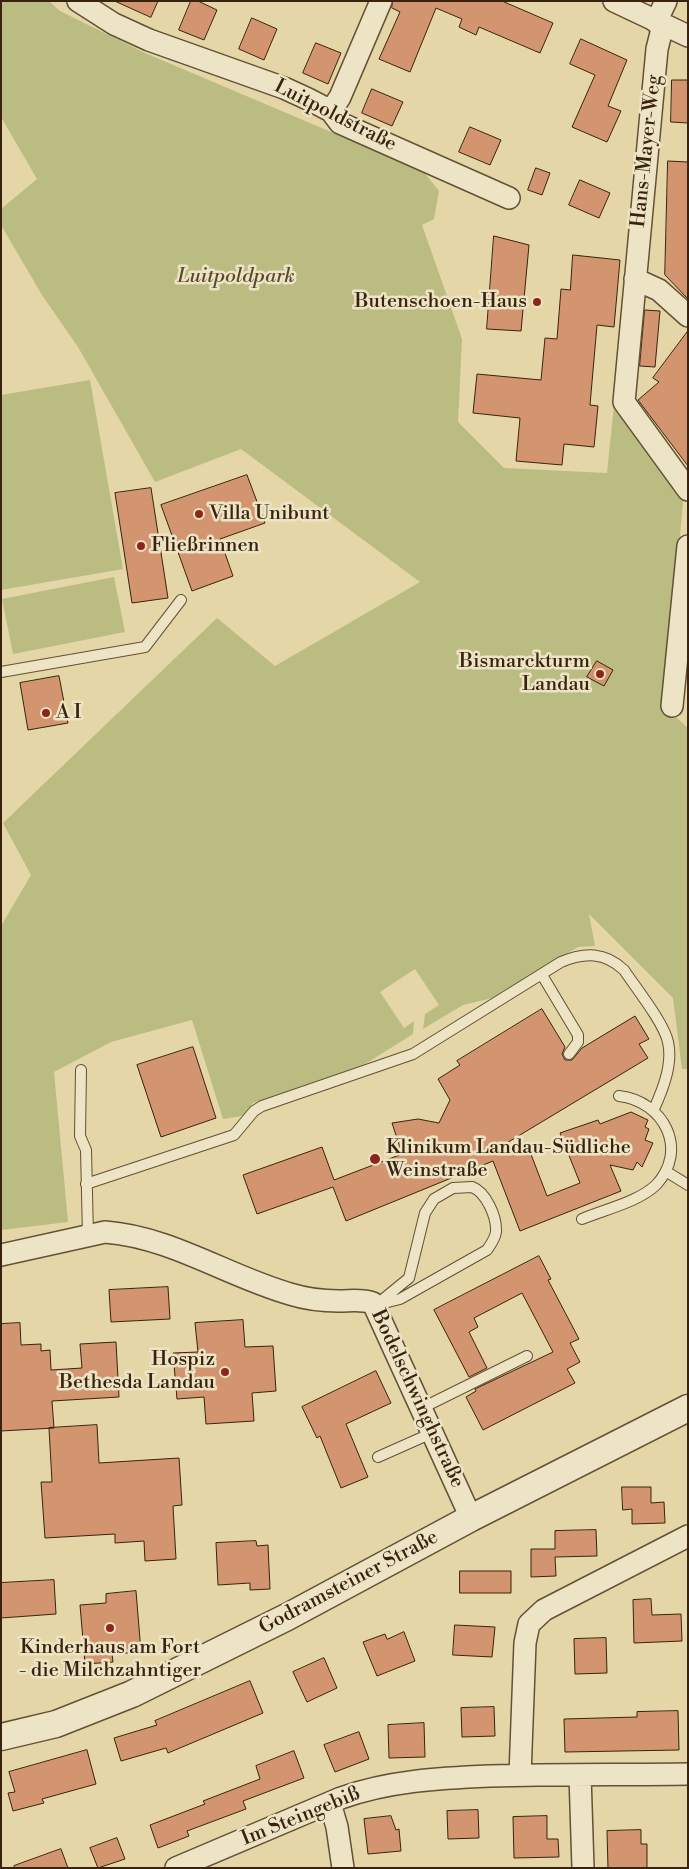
<!DOCTYPE html>
<meta charset="utf-8">
<style>
body{margin:0}
#map{position:relative;width:689px;height:1869px;overflow:hidden;background:#e4d6a6;font-family:"Libre Bodoni",serif}
canvas{display:block}
.frame{position:absolute;inset:0;border:2px solid #39230e;pointer-events:none}
</style>
<div id="map">
<canvas width="689" height="1869"></canvas>
<div class="frame"></div>
</div>
<script>
const ctx = document.querySelector('canvas').getContext('2d');
ctx.lineJoin = 'round';
function paint(path, color) { ctx.fillStyle = color; ctx.fill(path, 'evenodd'); }
function strokePath(path, color, width, dash) { ctx.strokeStyle = color; ctx.lineWidth = width; ctx.lineCap = dash ? 'butt' : 'round'; ctx.setLineDash(dash || []); ctx.stroke(path); }
function label(font, color, halo, rows, align = 'center') {
  ctx.font = font + ' "Libre Bodoni",serif'; ctx.lineWidth = 5; ctx.setLineDash([]); ctx.textBaseline = 'middle'; ctx.strokeStyle = halo; ctx.fillStyle = color; for (const [text, x, y, turn = 0] of rows) {
    ctx.save(); ctx.translate(x, y); ctx.rotate((+turn || 0) * Math.PI / 180); ctx.textAlign = isNaN(turn) ? turn : align; if (halo) ctx.strokeText(text, 0, 0); ctx.fillText(text, 0, 0); ctx.restore();
  }
}
const green = new Path2D(`
 M 1,1 L 49,1 L 60,11 L 145,53 L 423,171 L 439,191 L 434,219 L 422,225 L 462,339 L 458,422 L 504,468 L 607,473 L 614,405 L 684,490 L 665,707 L 688,728 L 688,1069 L 682,1069 L 673,998 L 589,914 L 595,946 L 578,947 L 492,998 L 463,1005 L 423,1029 L 425,1014 L 439,1005 L 415,969 L 380,992 L 404,1028 L 414,1021 L 413,1034 L 365,1064 L 253,1103 L 242,1116 L 223,1119 L 192,1020 L 111,1042 L 54,1072 L 68,1222 L 1,1230 L 1,926 L 31,875 L 3,823 L 217,618 L 275,666 L 420,582 L 241,449 L 155,482 L 78,347 L 42,295 L 1,225 L 1,209 L 37,179 L 1,117 Z
 M 90,380 L 123,569 L 1,590 L 1,395 Z
 M 114,577 L 125,632 L 13,654 L 2,599 Z`);
const building = new Path2D(`
 M 115,1 L 158,1 L 151,17 Z
 M 191,1 L 198,1 L 217,10 L 204,40 L 179,30 Z
 M 393,1 L 502,1 L 553,23 L 540,53 L 479,27 L 476,35 L 459,27 L 462,19 L 436,8 L 410,72 L 379,59 L 400,12 L 392,8 Z
 M 252,18 L 277,29 L 264,60 L 239,49 Z
 M 581,39 L 627,60 L 608,106 L 621,111 L 607,142 L 572,127 L 595,75 L 570,64 Z
 M 316,43 L 341,53 L 328,84 L 303,73 Z
 M 672,80 L 688,80 L 688,123 L 671,122 Z
 M 372,89 L 403,102 L 392,126 L 362,113 Z
 M 470,127 L 501,140 L 490,165 L 459,152 Z
 M 668,161 L 688,162 L 688,299 L 665,275 Z
 M 536,168 L 550,173 L 542,195 L 528,190 Z
 M 580,180 L 610,193 L 599,218 L 569,205 Z
 M 494,236 L 529,245 L 521,331 L 487,329 Z
 M 573,255 L 620,260 L 614,327 L 597,325 L 590,405 L 598,406 L 594,447 L 564,444 L 562,465 L 516,461 L 520,418 L 473,413 L 477,374 L 541,380 L 545,338 L 557,339 L 561,289 L 570,290 Z
 M 645,310 L 660,311 L 655,367 L 640,366 Z
 M 688,331 L 688,466 L 638,400 L 659,382 L 653,378 Z
 M 247,475 L 265,523 L 220,539 L 233,576 L 192,591 L 161,505 Z
 M 151,488 L 168,598 L 132,603 L 115,493 Z
 M 597,661 L 613,670 L 604,686 L 587,677 Z
 M 59,676 L 68,723 L 28,730 L 20,683 Z
 M 542,1009 L 565,1047 L 562,1054 L 565,1060 L 572,1060 L 582,1048 L 635,1016 L 649,1039 L 639,1044 L 648,1058 L 500,1147 L 503,1152 L 527,1144 L 547,1196 L 580,1183 L 560,1133 L 598,1120 L 600,1124 L 631,1112 L 648,1120 L 645,1127 L 649,1129 L 645,1140 L 653,1143 L 642,1167 L 637,1162 L 633,1170 L 610,1165 L 621,1191 L 520,1231 L 493,1161 L 346,1221 L 333,1187 L 257,1214 L 243,1175 L 322,1147 L 334,1180 L 402,1154 L 392,1123 L 418,1119 L 439,1123 L 450,1100 L 438,1079 L 460,1065 L 457,1061 Z
 M 193,1047 L 216,1118 L 161,1137 L 137,1065 Z
 M 539,1256 L 551,1279 L 548,1280 L 579,1339 L 570,1343 L 580,1362 L 567,1369 L 575,1383 L 483,1430 L 466,1397 L 476,1391 L 475,1389 L 553,1352 L 522,1293 L 474,1318 L 478,1327 L 469,1332 L 487,1368 L 469,1377 L 434,1310 Z
 M 168,1287 L 170,1319 L 111,1322 L 109,1290 Z
 M 243,1320 L 245,1347 L 273,1346 L 276,1391 L 252,1393 L 254,1421 L 206,1424 L 204,1397 L 177,1399 L 173,1353 L 198,1352 L 195,1323 Z
 M 20,1323 L 21,1345 L 41,1344 L 41,1351 L 50,1350 L 51,1370 L 82,1368 L 80,1344 L 116,1342 L 119,1397 L 52,1401 L 54,1428 L 1,1431 L 1,1324 Z
 M 376,1371 L 391,1403 L 346,1424 L 368,1477 L 341,1488 L 320,1436 L 317,1438 L 302,1407 Z
 M 97,1425 L 99,1463 L 179,1458 L 182,1505 L 173,1506 L 176,1559 L 145,1561 L 144,1541 L 115,1543 L 115,1534 L 45,1538 L 41,1482 L 52,1482 L 49,1428 Z
 M 622,1487 L 651,1487 L 651,1503 L 664,1502 L 665,1523 L 632,1524 L 632,1509 L 623,1510 Z
 M 596,1530 L 597,1556 L 555,1557 L 556,1576 L 531,1577 L 531,1549 L 555,1549 L 555,1531 Z
 M 256,1541 L 257,1546 L 268,1545 L 270,1589 L 250,1590 L 250,1583 L 218,1585 L 216,1543 Z
 M 460,1571 L 511,1571 L 511,1593 L 460,1593 Z
 M 54,1580 L 56,1614 L 1,1618 L 1,1583 Z
 M 136,1591 L 141,1652 L 112,1654 L 113,1662 L 85,1664 L 80,1605 L 106,1603 L 106,1594 Z
 M 651,1599 L 652,1615 L 681,1614 L 682,1641 L 634,1643 L 633,1600 Z
 M 455,1625 L 495,1627 L 492,1657 L 453,1655 Z
 M 404,1632 L 415,1661 L 377,1676 L 363,1642 L 385,1634 L 387,1639 Z
 M 606,1638 L 607,1673 L 575,1674 L 574,1639 Z
 M 324,1658 L 337,1688 L 307,1702 L 293,1672 Z
 M 250,1681 L 263,1713 L 168,1753 L 166,1748 L 121,1761 L 114,1738 L 157,1725 L 155,1721 Z
 M 494,1707 L 495,1736 L 462,1737 L 461,1708 Z
 M 678,1711 L 679,1750 L 565,1752 L 564,1719 L 637,1717 L 637,1712 Z
 M 424,1723 L 425,1757 L 389,1758 L 388,1725 Z
 M 359,1732 L 369,1759 L 335,1772 L 324,1745 Z
 M 87,1750 L 96,1784 L 42,1799 L 44,1803 L 13,1811 L 8,1793 L 15,1792 L 9,1772 Z
 M 294,1751 L 304,1778 L 243,1801 L 246,1809 L 187,1831 L 189,1836 L 158,1848 L 150,1825 L 205,1804 L 203,1801 L 260,1779 L 256,1766 Z
 M 478,1810 L 479,1838 L 448,1839 L 447,1811 Z
 M 391,1816 L 396,1830 L 399,1829 L 401,1851 L 368,1854 L 364,1819 Z
 M 547,1816 L 547,1839 L 558,1839 L 559,1857 L 514,1858 L 513,1817 Z
 M 641,1830 L 641,1844 L 647,1844 L 647,1868 L 608,1868 L 607,1831 Z
 M 117,1838 L 125,1859 L 98,1868 L 90,1848 Z
 M 61,1849 L 68,1868 L 14,1868 L 14,1866 Z`);
const service = new Path2D(`
 M 1,672 L 145,647 L 181,600
 M 542,975 L 578,1035 L 578,1042 L 569,1054
 M 81,1070 L 80,1136 L 86,1150 L 88,1236
 M 667,1172 L 688,1185
 M 86,1184 L 234,1135 L 254,1111 L 262,1106 L 413,1054 L 561,962 C 585,952 605,952 624,970 C 636,988 664,1023 668,1042 C 673,1064 663,1089 654,1109
 M 472,1187 C 486,1192 497,1217 496,1232 C 495,1239 491,1244 487,1250 L 400,1299 L 376,1305 L 409,1278 L 425,1213 L 434,1199 L 453,1188 Z
 M 582,1219 C 606,1209 638,1202 656,1185 C 689,1150 664,1101 619,1096
 M 422,1408 L 527,1356
 M 378,1457 L 432,1433`);
const minor = new Path2D(`
 M 78,1 L 114,24 L 149,40 L 284,88 L 308,99 L 331,111 L 340,123 L 509,198
 M 614,1 L 688,36
 M 656,22 L 666,1
 M 663,25 L 657,49 L 624,402 L 688,490
 M 331,111 L 340,97 L 381,1
 M 635,279 L 659,290 L 688,316
 M 672,706 L 688,546
 M 1,1255 L 105,1232 C 171,1237 227,1276 290,1294 C 306,1299 323,1301 339,1301 C 351,1301 362,1299 373,1303 L 471,1518
 M 520,1775 L 525,1643 L 529,1624 L 544,1610 L 688,1536
 M 580,1775 L 583,1868
 M 330,1803 L 337,1827 L 343,1868
 M 176,1868 L 341,1798 C 388,1781 440,1778 490,1776 C 556,1774 622,1775 688,1774`);
const tertiary = new Path2D(`
 M 1,1737 L 56,1724 L 132,1694 L 287,1617 L 471,1518 L 688,1408`);
const markers = [
 [537,302,5,"#8f2418"],
 [199,514,5,"#8f2418"],
 [141,546,5,"#8f2418"],
 [600,674,5,"#8f2418"],
 [46,713,5,"#8f2418"],
 [375,1159,6,"#8f2418"],
 [225,1372,5,"#8f2418"],
 [110,1628,5,"#8f2418"]
];
const streetNames = [
 ["Luitpoldstraße",335,116,27],
 ["Hans-Mayer-Weg",647,151,-84],
 ["Bodelschwinghstraße",417,1399,65],
 ["Godramsteiner Straße",349,1583,-28],
 ["Im Steingebiß",301,1817,-22]
];
const parkNames = [
 ["Luitpoldpark",236,277]
];
const poiNames = [
 ["Butenschoen-Haus",527,302,"right"],
 ["Villa Unibunt",209,514],
 ["Fließrinnen",151,546],
 ["Bismarckturm",590,662,"right"],
 ["Landau",590,685,"right"],
 ["A I",56,713],
 ["Klinikum Landau-Südliche",386,1148],
 ["Weinstraße",386,1171],
 ["Hospiz",215,1360,"right"],
 ["Bethesda Landau",215,1383,"right"],
 ["Kinderhaus am Fort",110,1648,"center"],
 ["- die Milchzahntiger",110,1671,"center"]
];
paint(green, '#babc82');
paint(building, '#d2956f');
strokePath(building, '#39230e', 1);
strokePath(service, '#645034', 12);
strokePath(minor, '#645034', 24);
strokePath(tertiary, '#645034', 29);
strokePath(service, '#ede4c5', 10);
strokePath(minor, '#ede4c5', 21);
strokePath(tertiary, '#ede4c5', 26);
for (const [x, y, r, color] of markers) { const dot = new Path2D(); dot.arc(x, y, r, 0, 2 * Math.PI); ctx.fillStyle = color; ctx.fill(dot); strokePath(dot, '#ede4c5', 2); }
label('20px', '#39230e', '#ede4c5', streetNames);
label('italic 20px', '#59492b', '#ede4c5', parkNames);
label('20px', '#39230e', '#ede4c5', poiNames, 'left');
</script>
